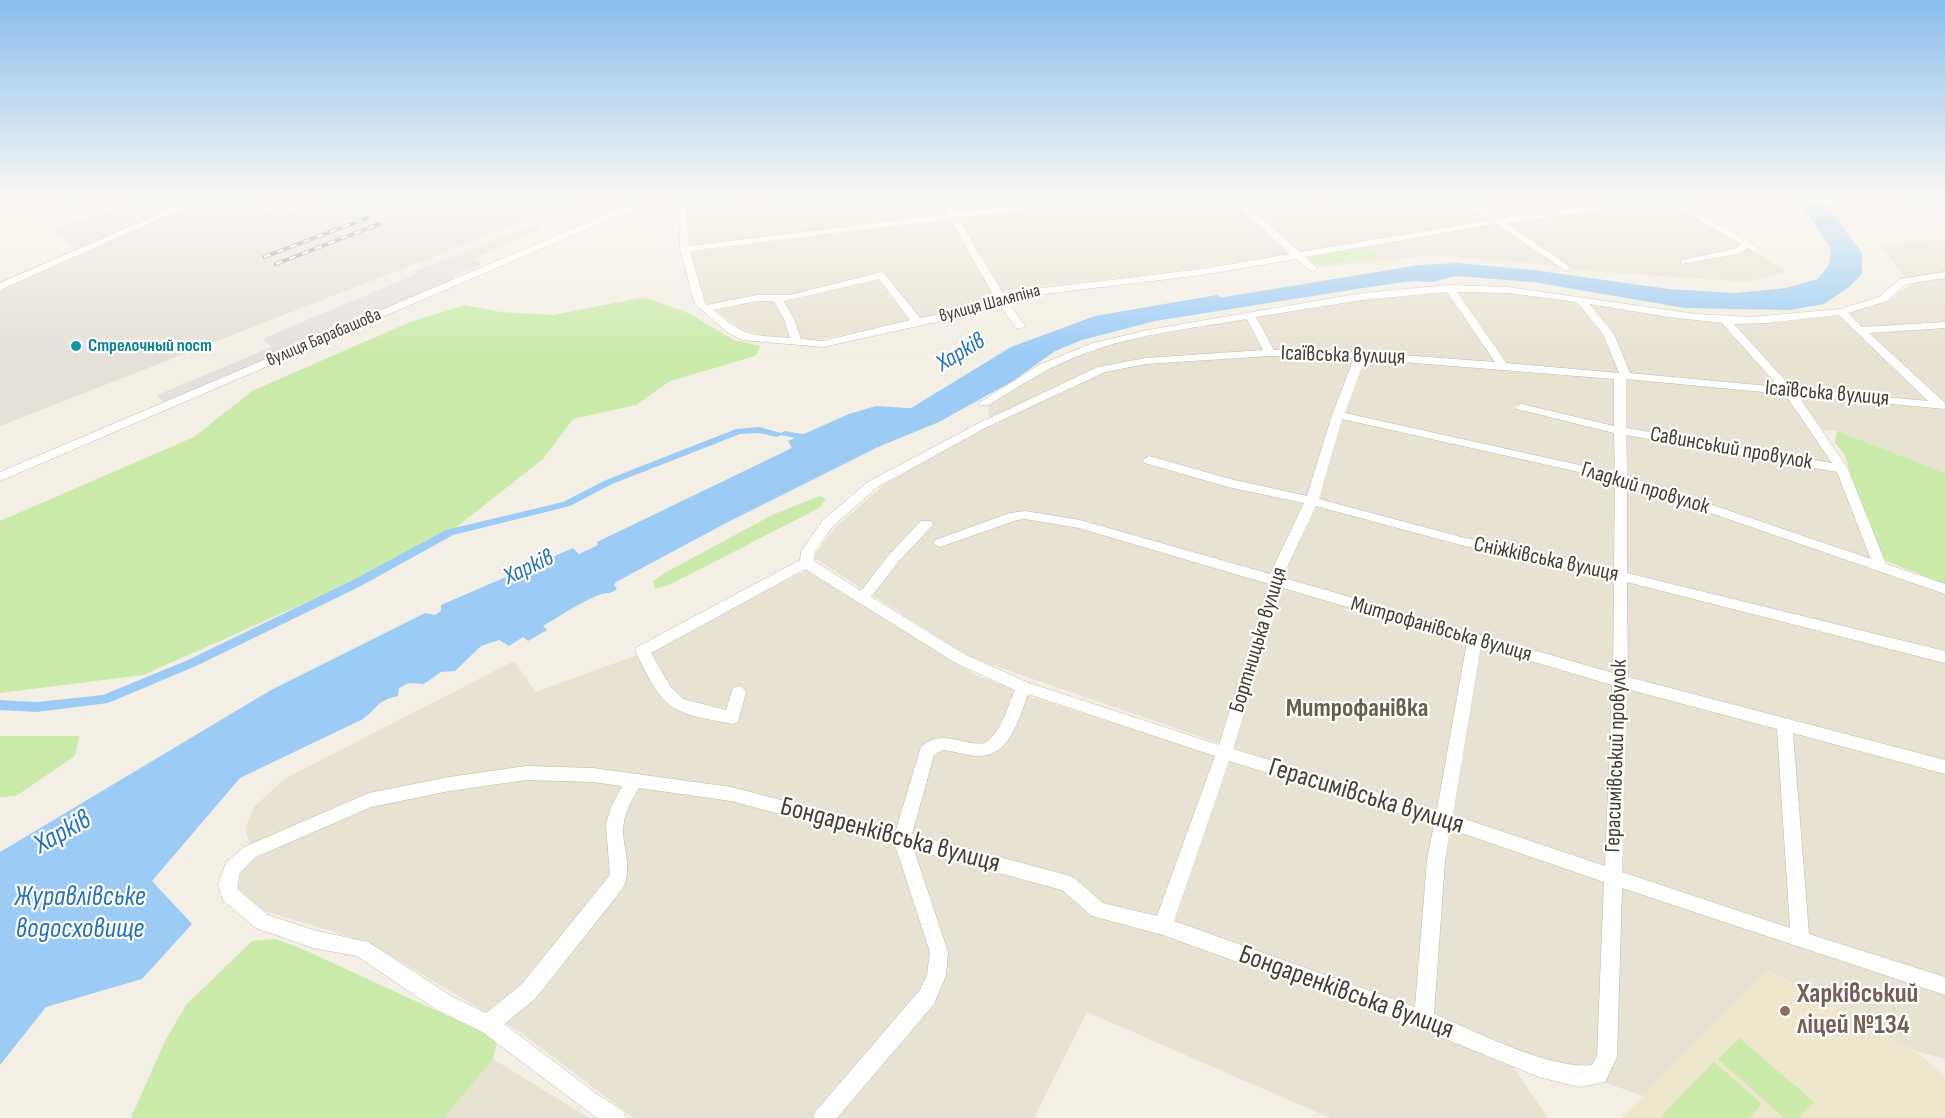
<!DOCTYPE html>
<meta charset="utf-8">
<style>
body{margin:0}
canvas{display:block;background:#f3efe4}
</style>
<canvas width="1945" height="1118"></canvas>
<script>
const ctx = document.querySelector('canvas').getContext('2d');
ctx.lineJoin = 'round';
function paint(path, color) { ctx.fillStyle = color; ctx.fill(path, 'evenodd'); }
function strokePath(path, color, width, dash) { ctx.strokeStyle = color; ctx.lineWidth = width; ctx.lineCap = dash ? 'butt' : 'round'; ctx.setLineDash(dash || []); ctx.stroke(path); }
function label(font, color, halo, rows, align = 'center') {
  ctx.font = font + ' "Sofia Sans Condensed",sans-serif'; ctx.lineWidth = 4.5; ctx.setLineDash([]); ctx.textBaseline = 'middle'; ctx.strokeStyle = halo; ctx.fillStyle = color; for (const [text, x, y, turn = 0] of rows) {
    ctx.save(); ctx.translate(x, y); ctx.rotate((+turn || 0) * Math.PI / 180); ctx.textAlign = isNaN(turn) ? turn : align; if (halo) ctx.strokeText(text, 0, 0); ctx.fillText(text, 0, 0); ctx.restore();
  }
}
const residential = new Path2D(`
 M 828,197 L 1310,197 L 1319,204 L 1397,197 L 1457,197 L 1497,223 L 1667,200 L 1787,271 L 1748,282 L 1602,272 L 1532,263 L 1434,255 L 1314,268 L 1299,253 L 1157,274 L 1007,290 L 955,311 L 818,340 L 768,337 L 740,328 L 704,302 L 688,250 L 684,204 L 727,199 L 730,208 Z
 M 1945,239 L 1945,473 L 1837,431 L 1813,429 L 1840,470 L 1875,566 L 1945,590 L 1945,979 L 1245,752 L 969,657 L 813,557 L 836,527 L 885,484 L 989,422 L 988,406 L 1046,369 L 1078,355 L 1119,342 L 1333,303 L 1445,290 L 1509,292 L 1720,322 L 1785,322 L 1848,312 L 1886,302 L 1911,284 L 1881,246 Z
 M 807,570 L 974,674 L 1031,697 L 1449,829 L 1945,994 L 1945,1059 L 1915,1051 L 1769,971 L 1645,1097 L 1497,1043 L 1548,1118 L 1330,1118 L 1087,1012 L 1034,1118 L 634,1118 L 520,1032 L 367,942 L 261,910 L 238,888 L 242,867 L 254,856 L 245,829 L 254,807 L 284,779 L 514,661 L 536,692 L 645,652 Z
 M 493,1059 L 589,1118 L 444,1118 Z`);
const commercial = new Path2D(`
 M 0,197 L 88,197 L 0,224 Z
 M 590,197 L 824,197 L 770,203 L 726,198 L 657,207 L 630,213 L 615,220 L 578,208 L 598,200 Z`);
const industrial = new Path2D(`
 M 150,197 L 236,197 L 280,217 L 340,197 L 585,197 L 0,426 L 0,291 L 82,253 L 52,230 Z`);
const education = new Path2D(`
 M 1768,971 L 1915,1051 L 1945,1076 L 1945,1118 L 1621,1118 Z`);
const green = new Path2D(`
 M 1369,246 L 1378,256 L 1319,266 L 1310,257 Z
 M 645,297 L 688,313 L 734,340 L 761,346 L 755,356 L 670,381 L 636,405 L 573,419 L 543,459 L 450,532 L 332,591 L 143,675 L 0,693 L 0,521 L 194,437 L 252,391 L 410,322 L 465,305 L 500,312 L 553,315 Z
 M 1837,431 L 1945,473 L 1945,584 L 1883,560 L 1855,494 L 1845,455 L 1835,443 Z
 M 820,496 L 826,499 L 819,508 L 671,584 L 655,589 L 653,581 L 663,574 L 772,515 Z
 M 0,736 L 79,736 L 75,756 L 16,796 L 0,797 Z
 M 275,939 L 298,947 L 498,1039 L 493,1059 L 444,1118 L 131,1118 L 165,1041 L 186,1005 L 252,941 Z
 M 1739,1038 L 1814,1102 L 1798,1118 L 1784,1118 L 1718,1059 Z
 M 1714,1062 L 1762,1104 L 1749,1118 L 1665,1118 L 1662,1115 Z`);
const parking = new Path2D(`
 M 535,225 L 543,226 L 539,230 L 473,259 L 482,264 L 452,277 L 456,280 L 164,404 L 157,395 L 272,347 L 262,339 L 412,276 L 418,270 Z`);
const water = new Path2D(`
 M 1797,197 L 1820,197 L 1862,253 L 1862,274 L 1849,287 L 1824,304 L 1789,310 L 1685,308 L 1533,282 L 1455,276 L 1432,282 L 1412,281 L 1363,288 L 1155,321 L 1082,340 L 1055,351 L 1013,381 L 939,422 L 878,447 L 726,523 L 616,582 L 614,585 L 617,589 C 610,595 606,592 599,595 C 578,603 562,615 543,626 L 547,630 L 528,641 L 523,637 L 509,646 L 499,640 L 481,646 L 455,671 L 441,672 L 424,684 L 409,683 L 399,688 L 398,696 C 376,701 380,706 363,719 L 240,778 L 152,881 L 192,924 L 142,979 L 46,1007 L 0,1065 L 0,852 L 271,690 L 425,613 L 435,615 L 441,611 L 441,605 L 573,548 L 579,554 L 598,545 L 597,542 L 792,448 L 788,441 L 849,414 L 876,406 L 921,409 L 936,404 L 972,376 L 1034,345 L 1090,323 L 1213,299 L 1419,265 L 1457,263 L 1533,270 L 1668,289 L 1735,293 L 1786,288 L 1818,279 L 1829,264 L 1831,249 Z`);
const canal = new Path2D(`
 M 759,427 L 781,433 L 785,431 L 814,436 L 819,439 L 814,442 L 781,435 L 777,437 L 759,433 L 740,434 L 612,484 L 570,506 L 453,535 L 359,587 L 196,666 L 108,703 L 37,712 L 0,710 L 0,700 L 37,702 L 103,695 L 188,660 L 351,581 L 446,530 L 563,502 L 606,480 L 736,429 Z`);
const river = new Path2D(`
 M 1217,295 L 1224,299 L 1222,302 L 1103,323 L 1021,353 L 904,425 L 892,425 L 890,421 L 1011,347 L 1095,316 Z`);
const minor = new Path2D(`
 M 198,197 L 209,197 L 0,290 L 0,283 Z
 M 653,197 L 676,197 L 672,200 L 650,202 L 0,481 L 0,472 L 645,198 Z
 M 938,197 L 946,197 L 956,213 L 1086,197 L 1109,197 L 1105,200 L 958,218 L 1004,295 L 1018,291 L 1202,269 L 1290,254 L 1228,197 L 1237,197 L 1300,252 L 1490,220 L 1459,197 L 1468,197 L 1500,218 L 1657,197 L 1671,197 L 1759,248 L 1754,251 L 1748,248 L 1738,254 L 1681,264 L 1681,260 L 1735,249 L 1741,244 L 1665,201 L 1506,223 L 1569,266 L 1571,268 L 1566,271 L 1496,224 L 1305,257 L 1318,269 L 1313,272 L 1296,259 L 1202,275 L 1019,297 L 1007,301 L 1025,326 L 1020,329 L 1016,328 L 999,304 L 954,318 L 823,347 L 742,340 L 727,332 L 695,304 L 680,249 L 679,203 L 686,205 L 689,246 L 947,214 ZM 950,219 L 995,298 L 952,312 L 920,318 L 884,273 L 881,272 L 790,295 L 757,295 L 707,305 L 705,303 L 690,251 ZM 879,279 L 910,320 L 823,341 L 801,339 L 794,319 L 784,301 ZM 757,301 L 774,301 L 784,319 L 790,338 C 749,335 746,337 713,310 Z
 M 1945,272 L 1945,278 L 1906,284 L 1887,301 L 1848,313 L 1862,327 L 1945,322 L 1945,328 L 1869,333 L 1945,403 L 1945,409 L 1798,395 L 1848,469 L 1886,564 L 1945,584 L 1945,594 L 1627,484 L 1627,573 L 1945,651 L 1945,663 L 1627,582 L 1628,677 L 1945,760 L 1945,774 L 1793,733 L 1809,934 L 1945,977 L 1945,995 L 1622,888 L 1617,1057 L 1605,1082 L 1579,1087 L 1539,1077 L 1424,1030 L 1163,935 L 1092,916 L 1062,890 L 914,850 L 948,952 L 946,975 L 934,1004 L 837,1118 L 813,1118 L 816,1111 L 920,990 L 927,975 L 930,952 L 895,845 L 731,801 L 639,788 C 630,802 623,816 623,832 C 624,852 632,868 623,888 L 535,999 L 504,1024 L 598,1095 L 623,1111 L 626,1118 L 597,1118 L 481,1031 L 437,1010 L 357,956 L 313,948 L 256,928 L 223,900 L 218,886 L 224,868 L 227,862 L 244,847 L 369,793 L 449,777 L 526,766 L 593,768 L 731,787 L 896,830 L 921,747 C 944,727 960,747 985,743 C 1002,731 1007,708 1015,690 L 956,663 L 805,569 L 651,653 L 670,686 L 683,699 L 726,710 L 733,688 L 738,686 L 743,688 L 746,692 L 738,722 L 732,724 C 715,720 694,718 678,710 C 656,699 646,671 635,651 L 637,647 L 800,560 L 801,552 L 822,521 L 868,482 L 977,424 L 1098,367 L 1146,358 L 1263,350 L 1247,319 C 1189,329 1127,335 1073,358 C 1043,370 1016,388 989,405 L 981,405 L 979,403 L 1039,365 L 1093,343 L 1148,330 L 1362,293 L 1449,285 L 1508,287 L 1696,314 L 1752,317 L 1840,309 L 1879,297 L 1900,279 ZM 1447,292 L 1495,362 L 1361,352 L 1274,350 L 1256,317 L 1362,300 ZM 1457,292 L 1508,293 L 1577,302 L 1603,334 L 1619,373 L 1506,363 ZM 1589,304 L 1669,317 L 1722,323 L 1779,387 L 1630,373 L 1614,334 ZM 1839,315 L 1928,401 L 1792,388 L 1734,324 L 1767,323 ZM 1270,356 L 1354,358 L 1332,415 L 1307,496 L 1230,479 L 1149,456 L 1143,460 L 1145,463 L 1228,487 L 1304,503 L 1270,574 L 1080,520 L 1025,511 L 1010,513 L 935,540 L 933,543 L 940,547 L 1017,520 L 1025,519 L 1079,528 L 1269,584 L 1219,745 L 1029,683 L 966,655 L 871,597 L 898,562 L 931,527 L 933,524 L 931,521 L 921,521 L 888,556 L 861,591 L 814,561 L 815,552 L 832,527 L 876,488 L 985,428 L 1105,372 L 1146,364 ZM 1365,359 L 1614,379 L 1614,426 L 1521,404 L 1515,407 L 1517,409 L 1614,433 L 1615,473 L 1345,413 ZM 1626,379 L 1785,394 L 1832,463 L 1626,428 ZM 1342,419 L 1615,480 L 1614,570 L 1461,537 L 1319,499 ZM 1626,435 L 1837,472 L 1871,559 L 1627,476 ZM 1316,506 L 1461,545 L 1614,579 L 1613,673 L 1284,578 L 1284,573 ZM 1283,588 L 1467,642 L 1437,810 L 1233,749 ZM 1481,646 L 1612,685 L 1605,866 L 1453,815 ZM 1627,689 L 1777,729 L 1790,928 L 1622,872 ZM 1028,694 L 1215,756 L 1157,916 L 1103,903 L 1073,877 L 1067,875 L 912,834 L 934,755 L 942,750 C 955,751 967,756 979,756 C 1010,756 1019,718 1028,694 ZM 1229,761 L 1434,824 L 1427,861 L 1415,1007 L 1174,921 ZM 526,780 L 593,782 L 622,786 L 611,807 L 606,825 L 610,875 L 521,985 L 486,1013 L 451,996 L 368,942 L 313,930 L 268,915 L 237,889 L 240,872 L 256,857 L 371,807 L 449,791 ZM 1450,829 L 1604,882 L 1597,1056 L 1592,1065 C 1551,1070 1474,1031 1434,1014 L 1445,861 Z`);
const rail = new Path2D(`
 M 1875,197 L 1945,203
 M 264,257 L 367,218
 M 276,264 L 379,224`);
const markers = [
 [76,346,6,"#0f9aa8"],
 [1785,1011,6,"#8d6e63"]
];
const farStreetnames = [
 ["вулиця Шаляпіна",990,304,-15],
 ["вулиця Барабашова",324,338,-23]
];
const farCulturenames = [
 ["Стрелочный пост",88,346]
];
const streetNames = [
 ["Ісаївська вулиця",1343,356,2],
 ["Ісаївська вулиця",1827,394,5],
 ["Савинський провулок",1731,449,10],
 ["Гладкий провулок",1645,489,17],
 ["Сніжківська вулиця",1546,560,12],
 ["Митрофанівська вулиця",1441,630,16],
 ["Бортницька вулиця",1259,640,-73],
 ["Герасимівський провулок",1617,756,-88]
];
const waterNames = [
 ["Харків",961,353,-31],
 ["Харків",529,568,-25]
];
const quarterNames = [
 ["Митрофанівка",1357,709]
];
const nearStreetnames = [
 ["Герасимівська вулиця",1366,797,17],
 ["Бондаренківська вулиця",890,836,15],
 ["Бондаренківська вулиця",1346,993,20]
];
const nearEducationnames = [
 ["Харківський",1797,995],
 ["ліцей №134",1797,1026]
];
const nearWaternames = [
 ["Харків",63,833,-29],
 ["Журавлівське",80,898],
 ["водосховище",80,930]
];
paint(residential, '#e8e2d2');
paint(commercial, '#f7e7ce');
paint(industrial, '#e5e1d9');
paint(education, '#eee6cd');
paint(green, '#cbebaa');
paint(parking, '#e4e1dd');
paint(water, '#9cccf5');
paint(canal, '#9cccf5');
paint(river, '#9cccf5');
strokePath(minor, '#c2bba9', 1);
paint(minor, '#fff');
strokePath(rail, '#959595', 4);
strokePath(rail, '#fff', 2, [7]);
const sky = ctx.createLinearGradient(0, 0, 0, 353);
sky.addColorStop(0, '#89beed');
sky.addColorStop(0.56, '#faf8f3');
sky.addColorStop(1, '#faf8f300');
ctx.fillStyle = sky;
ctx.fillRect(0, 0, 1945, 353);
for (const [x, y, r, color] of markers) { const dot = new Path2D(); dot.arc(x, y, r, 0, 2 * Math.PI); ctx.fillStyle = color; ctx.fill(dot); strokePath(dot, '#fff', 2); }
label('18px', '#464034', '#fff', farStreetnames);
label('bold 18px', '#0d838f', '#fff', farCulturenames, 'left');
label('22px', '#464034', '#fff', streetNames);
label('italic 24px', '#2774b8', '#fff', waterNames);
label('bold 26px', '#695e4a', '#fff', quarterNames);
label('27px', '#464034', '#fff', nearStreetnames);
label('bold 27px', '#785e54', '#fff', nearEducationnames, 'left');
label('italic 28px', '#2774b8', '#fff', nearWaternames);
</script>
